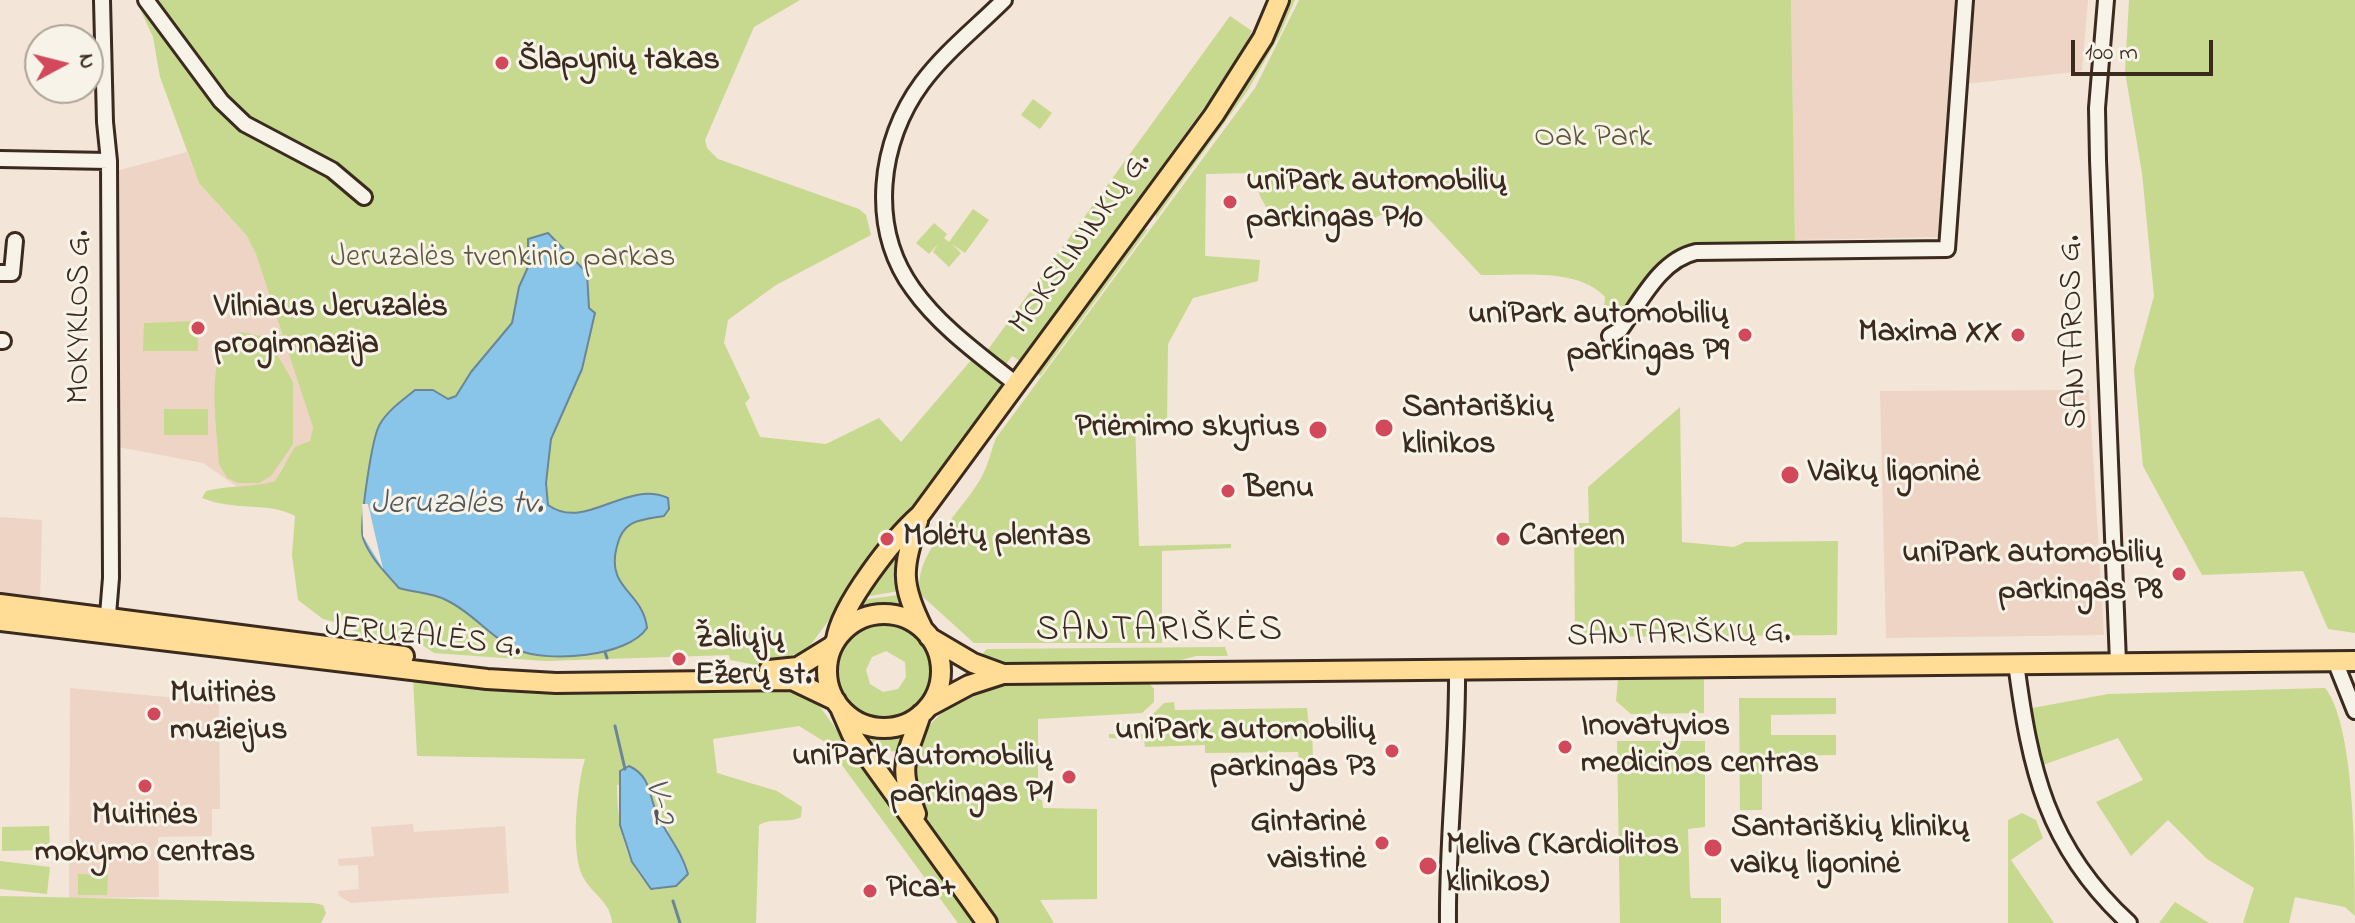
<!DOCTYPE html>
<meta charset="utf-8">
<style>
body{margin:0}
#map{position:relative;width:2355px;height:923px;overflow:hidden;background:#f3e5d8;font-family:"Indie Flower",sans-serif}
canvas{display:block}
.north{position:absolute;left:24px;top:24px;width:80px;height:80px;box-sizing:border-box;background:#f7f3e8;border:2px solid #aca397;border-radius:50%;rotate:83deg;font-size:22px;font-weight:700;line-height:32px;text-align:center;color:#3b2a1e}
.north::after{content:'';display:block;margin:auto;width:28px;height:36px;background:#d1495b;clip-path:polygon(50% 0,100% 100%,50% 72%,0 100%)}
.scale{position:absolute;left:2071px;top:40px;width:142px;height:36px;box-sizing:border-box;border:4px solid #3b2a1e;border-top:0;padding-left:10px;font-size:24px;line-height:28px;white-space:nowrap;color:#3b2a1e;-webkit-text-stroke:6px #f7f3e8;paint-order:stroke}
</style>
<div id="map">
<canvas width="2355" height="923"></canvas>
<div class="north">N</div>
<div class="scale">100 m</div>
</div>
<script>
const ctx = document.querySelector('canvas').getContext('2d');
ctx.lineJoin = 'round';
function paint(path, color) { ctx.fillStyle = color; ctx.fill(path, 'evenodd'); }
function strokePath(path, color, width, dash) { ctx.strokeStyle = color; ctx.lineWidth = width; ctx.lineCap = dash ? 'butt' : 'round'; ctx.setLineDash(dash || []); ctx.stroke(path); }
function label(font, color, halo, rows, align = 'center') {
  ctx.font = font + ' "Indie Flower",sans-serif'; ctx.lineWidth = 6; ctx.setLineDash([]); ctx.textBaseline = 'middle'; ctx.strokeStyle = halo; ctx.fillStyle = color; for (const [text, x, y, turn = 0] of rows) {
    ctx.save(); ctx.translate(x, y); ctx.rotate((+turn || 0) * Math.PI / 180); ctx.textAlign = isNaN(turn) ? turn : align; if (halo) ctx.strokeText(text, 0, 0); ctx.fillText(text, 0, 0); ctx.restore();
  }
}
const built = new Path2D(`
 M 1791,0 L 1957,0 L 1938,237 L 1795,240 Z
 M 1973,0 L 2088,0 L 2082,71 L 1966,84 Z
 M 187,152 L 199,183 L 247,236 L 256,254 L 310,409 L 313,427 L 310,441 L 283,466 L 275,481 L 259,486 L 239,488 L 203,463 L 118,447 L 116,171 Z
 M 2089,390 L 2104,635 L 1886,638 L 1880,391 Z
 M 0,517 L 42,520 L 40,603 L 0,598 Z
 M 70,688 L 219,702 L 220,809 L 212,809 L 212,836 L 158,837 L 159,897 L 69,898 Z
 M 413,824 L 414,832 L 505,826 L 509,893 L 351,903 L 339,896 L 338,891 L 359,889 L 358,865 L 339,866 L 338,859 L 374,856 L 371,827 Z`);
const green = new Path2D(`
 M 136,0 L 800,0 L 754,27 L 705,140 L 707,148 L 718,159 L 859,209 L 866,215 L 871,235 L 776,285 L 728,320 L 724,343 L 750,398 L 745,403 L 760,437 L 826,444 L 879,418 L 901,442 L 973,358 L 1000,379 L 1000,388 L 809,647 L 801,654 L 789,655 L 793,662 L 756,665 L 730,660 L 729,655 L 545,661 L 434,653 L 421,644 L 362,636 L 346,625 L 323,619 L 298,600 L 292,555 L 295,516 C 267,501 237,512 202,498 L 206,491 C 228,485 252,488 275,481 L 295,447 L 310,441 L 313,427 L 256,254 L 247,236 L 199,183 L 160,77 L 153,37 Z
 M 1291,0 L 1295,0 L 1279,36 L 1248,90 L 1156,218 L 1156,211 L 1234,104 L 1272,42 Z
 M 1299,0 L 1791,0 L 1795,240 L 1792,244 L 1695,246 L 1613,330 L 1603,322 L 1605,297 C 1578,267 1518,276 1481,275 L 1425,215 L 1383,214 L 1368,221 L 1275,223 L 1260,196 L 1253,173 L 1206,174 L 1205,256 L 1260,260 L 1258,281 L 1193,298 L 1168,344 L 1167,420 L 1135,420 L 1139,546 L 1231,544 L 1231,548 L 1162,551 L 1162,643 L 974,643 L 922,596 C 907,561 964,509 981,478 C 988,466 991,451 996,438 L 1255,88 Z
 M 2129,0 L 2355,0 L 2355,633 L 2328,629 L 2303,571 L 2202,575 L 2143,466 L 2134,369 L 2154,296 L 2142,173 L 2125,72 Z
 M 1230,16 L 1252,31 L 1233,68 L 1020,361 L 1012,356 L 1005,366 L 987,351 Z
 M 1033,99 L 1052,113 L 1040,129 L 1021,115 Z
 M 973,209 L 989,220 L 965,253 L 952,244 L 961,253 L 949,267 L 933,252 L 938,244 L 929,254 L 916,243 L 934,223 L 947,234 L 944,238 L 949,242 Z
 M 1148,229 L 1040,376 L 1037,373 L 1143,230 Z
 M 197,321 L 198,351 L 143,351 L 144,323 Z
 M 241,332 L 267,337 L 293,382 L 293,444 L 271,476 L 259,483 L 238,483 L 227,478 L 219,464 C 218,429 201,345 241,332 Z
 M 1680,407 L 1682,542 L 1734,547 L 1745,542 L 1838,541 L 1837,635 L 1575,637 L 1574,523 L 1589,523 L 1588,487 Z
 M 164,409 L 208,409 L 208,435 L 164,435 Z
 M 901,545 L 897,571 L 899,591 L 864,597 Z
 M 899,595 L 906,611 L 876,608 L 848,619 L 861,600 Z
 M 882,621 C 960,622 945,735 874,719 C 860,716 848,706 841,693 C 824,660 848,626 882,621 ZM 886,651 L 905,662 L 906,677 L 898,689 L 883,692 L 870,684 L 866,670 L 872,657 Z
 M 1221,647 L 1225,647 L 1228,656 L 1196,656 L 1177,661 L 992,663 L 978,658 L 987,649 Z
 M 1704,677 L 1704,713 L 1631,714 L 1616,701 L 1618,679 Z
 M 413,678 L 552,694 L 777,689 L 798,692 L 818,704 L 976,923 L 958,923 L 825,742 L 799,726 L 713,739 L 717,773 L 777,791 L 802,807 L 801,817 C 788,824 772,817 759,825 L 756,923 L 612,923 C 611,902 592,894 583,877 C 570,853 577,784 585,759 L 417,756 ZM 646,779 L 659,818 L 668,829 L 676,886 L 655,890 C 624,869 617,820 617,785 Z
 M 1149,683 L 1154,689 L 1154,702 L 1142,713 L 1038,719 L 1038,799 L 1042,800 L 1043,808 L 1097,809 L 1097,899 L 1040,900 L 1054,923 L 994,923 C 954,866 868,774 943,712 C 961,698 978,686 1002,684 C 1051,680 1101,683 1149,683 Z
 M 2325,688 C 2355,725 2355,861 2355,916 L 2345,907 L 2295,897 L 2289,923 L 2243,923 L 2254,888 L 2207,859 L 2168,820 L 2131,856 L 2096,802 L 2143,780 L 2118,738 L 2040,766 L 2027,709 L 2108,694 Z
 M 1739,698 L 1836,698 L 1836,714 L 1771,715 L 1771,735 L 1836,735 L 1836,755 L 1762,756 L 1762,810 L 1740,810 Z
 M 1174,702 L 1175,710 L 1307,708 L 1309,728 L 1312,728 L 1313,760 L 1299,760 L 1298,752 L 1205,753 L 1205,745 L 1145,747 L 1144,739 L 1109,738 L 1109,734 L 1145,734 L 1145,722 L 1164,703 Z
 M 855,726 L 879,734 L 906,731 L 899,751 L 871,752 Z
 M 1617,741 L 1705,741 L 1705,827 L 1688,829 L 1690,892 L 1691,898 L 1721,898 L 1721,923 L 1620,923 Z
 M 2022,813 L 2036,820 L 2043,838 L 2011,860 L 2054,923 L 2008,923 L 2008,820 Z
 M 49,826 L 50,850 L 2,851 L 2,827 Z
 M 0,861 L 50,867 L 47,894 L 0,889 Z
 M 78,874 L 108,875 L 107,895 L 78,895 Z
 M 0,896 L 313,903 L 323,905 L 326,913 L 321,923 L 0,923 Z
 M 2175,902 L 2209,923 L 2159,923 Z`);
const water = new Path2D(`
 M 548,233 L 587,273 L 589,308 L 595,313 L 582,369 L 551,439 L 546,483 L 548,505 C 586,532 626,479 668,498 L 669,509 L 664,516 C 639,520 623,520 617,546 C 605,589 643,591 647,628 C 628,657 548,663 518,650 C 490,638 474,613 446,600 C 430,592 415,593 399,588 C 386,573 370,558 363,538 C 359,525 372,436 380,424 C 388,410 403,400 415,390 L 433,390 L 448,399 L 456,396 L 471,372 L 512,323 L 519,287 L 528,267 L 528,239 Z
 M 629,766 C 653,777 648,798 659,818 C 669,838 682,852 688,874 L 676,886 L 651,889 L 632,862 L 620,825 L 620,771 Z`);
const pier = new Path2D(`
 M 362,504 L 368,504 L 383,569 L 363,536 Z`);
const stream = new Path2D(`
 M 605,652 L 607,658
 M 615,726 L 625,769
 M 673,901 L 680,923`);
const minor = new Path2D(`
 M 102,0 L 105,122 L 109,161 L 111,578 L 107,627
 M 146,0 L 221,101 L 245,124 L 332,170 L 364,197
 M 1004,0 C 977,27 945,52 922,83 C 879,141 868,227 913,289 C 940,327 980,355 1016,384
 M 2106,0 L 2097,108 L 2098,160 L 2118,662
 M 0,159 L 109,161
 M 0,273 L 12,273 L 15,241
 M 1610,336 L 1620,330 C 1641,301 1660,260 1696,252 L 1947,249 L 1965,0
 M 0,341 L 3,341
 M 2335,661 L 2355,711
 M 2016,663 C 2030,769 2046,847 2129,923
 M 1448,923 C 1447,838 1458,754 1457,669`);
const major = new Path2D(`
 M 918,521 C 902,569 900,583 923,629
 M 0,604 L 404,656
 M827 671a57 57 0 1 1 114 0a57 57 0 1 1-114 0Z
 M 0,621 L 487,679 L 556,683 L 792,680 L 836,701
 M 929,637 L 973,663 L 1003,674
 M 836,640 C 841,605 893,539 920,515 L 1214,115 L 1263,38 L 1279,0
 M 769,670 L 798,667 L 832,646
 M 928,707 L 969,685 L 1003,674 L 2355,661
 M 841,710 L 852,735 L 987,923
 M 916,814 C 897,764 906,760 921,714`);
const markers = [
 [502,63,8,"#d1495b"],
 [1230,202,8,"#d1495b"],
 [198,328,8,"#d1495b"],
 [1745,335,8,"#d1495b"],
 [2018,335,8,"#d1495b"],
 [1384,428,10,"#d1495b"],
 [1318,430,10,"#d1495b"],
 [1790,475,10,"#d1495b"],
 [1228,491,8,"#d1495b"],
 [887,539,8,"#d1495b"],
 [1503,539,8,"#d1495b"],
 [2179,574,8,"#d1495b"],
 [679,659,8,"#d1495b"],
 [154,714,8,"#d1495b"],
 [1565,747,8,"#d1495b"],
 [1392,751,8,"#d1495b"],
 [1069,777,8,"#d1495b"],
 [145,786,8,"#d1495b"],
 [1382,843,8,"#d1495b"],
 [1713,848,10,"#d1495b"],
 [1428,866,10,"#d1495b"],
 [870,891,8,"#d1495b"]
];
const poiNames = [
 ["Šlapynių takas",518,63],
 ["uniPark automobilių",1246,184],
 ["parkingas P10",1246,221],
 ["Vilniaus Jeruzalės",214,310],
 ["progimnazija",214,347],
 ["uniPark automobilių",1729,317,"right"],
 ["parkingas P9",1729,354,"right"],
 ["Maxima XX",2002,335,"right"],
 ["Santariškių",1402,410],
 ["klinikos",1402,447],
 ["Priėmimo skyrius",1300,430,"right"],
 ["Vaikų ligoninė",1808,475],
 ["Benu",1244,491],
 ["Molėtų plentas",903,539],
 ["Canteen",1519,539],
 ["uniPark automobilių",2163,556,"right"],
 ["parkingas P8",2163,593,"right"],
 ["Žaliųjų",695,641],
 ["Ežerų st.",695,678],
 ["Muitinės",170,696],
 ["muziejus",170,733],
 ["Inovatyvios",1581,729],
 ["medicinos centras",1581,766],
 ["uniPark automobilių",1376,733,"right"],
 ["parkingas P3",1376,770,"right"],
 ["uniPark automobilių",1053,759,"right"],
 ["parkingas P1",1053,796,"right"],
 ["Muitinės",145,818,"center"],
 ["mokymo centras",145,855,"center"],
 ["Gintarinė",1366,825,"right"],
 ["vaistinė",1366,862,"right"],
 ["Santariškių klinikų",1731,830],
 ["vaikų ligoninė",1731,867],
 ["Meliva (Kardiolitos",1446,848],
 ["klinikos)",1446,885],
 ["Pica+",886,891]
];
const parkNames = [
 ["Oak Park",1593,140],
 ["Jeruzalės tvenkinio parkas",503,260]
];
const streetNames = [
 ["MOKSLININKŲ G.",1082,244,-54],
 ["MOKYKLOS G.",82,317,-90],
 ["SANTAROS G.",2076,332,-92],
 ["SANTARIŠKIŲ G.",1679,637,-1],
 ["JERUZALĖS G.",423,639,6]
];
const waterNames = [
 ["Jeruzalės tv.",457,506],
 ["V-2",657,802,78]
];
const quarterNames = [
 ["SANTARIŠKĖS",1160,633]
];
paint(built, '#eed4c4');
paint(green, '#c6d98e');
paint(water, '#89c4e9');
strokePath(water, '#6a8698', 2);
paint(pier, '#f3e5d8');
strokePath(stream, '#6a8698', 3);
strokePath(minor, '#3b2a1e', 20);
strokePath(major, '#3b2a1e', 24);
strokePath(minor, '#f7f3e8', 14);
strokePath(major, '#ffdd96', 18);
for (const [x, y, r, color] of markers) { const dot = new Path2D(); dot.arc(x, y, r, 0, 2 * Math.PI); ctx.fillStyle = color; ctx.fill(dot); strokePath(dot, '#f7f3e8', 3); }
label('bold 32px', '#3b2a1e', '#f7f3e8', poiNames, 'left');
label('32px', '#5e563a', '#f7f3e8', parkNames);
label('32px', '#3b2a1e', '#f7f3e8', streetNames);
label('italic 34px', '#52585b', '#f7f3e8', waterNames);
ctx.letterSpacing = '2px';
label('36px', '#3b2a1e', '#f7f3e8', quarterNames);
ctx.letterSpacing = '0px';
</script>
